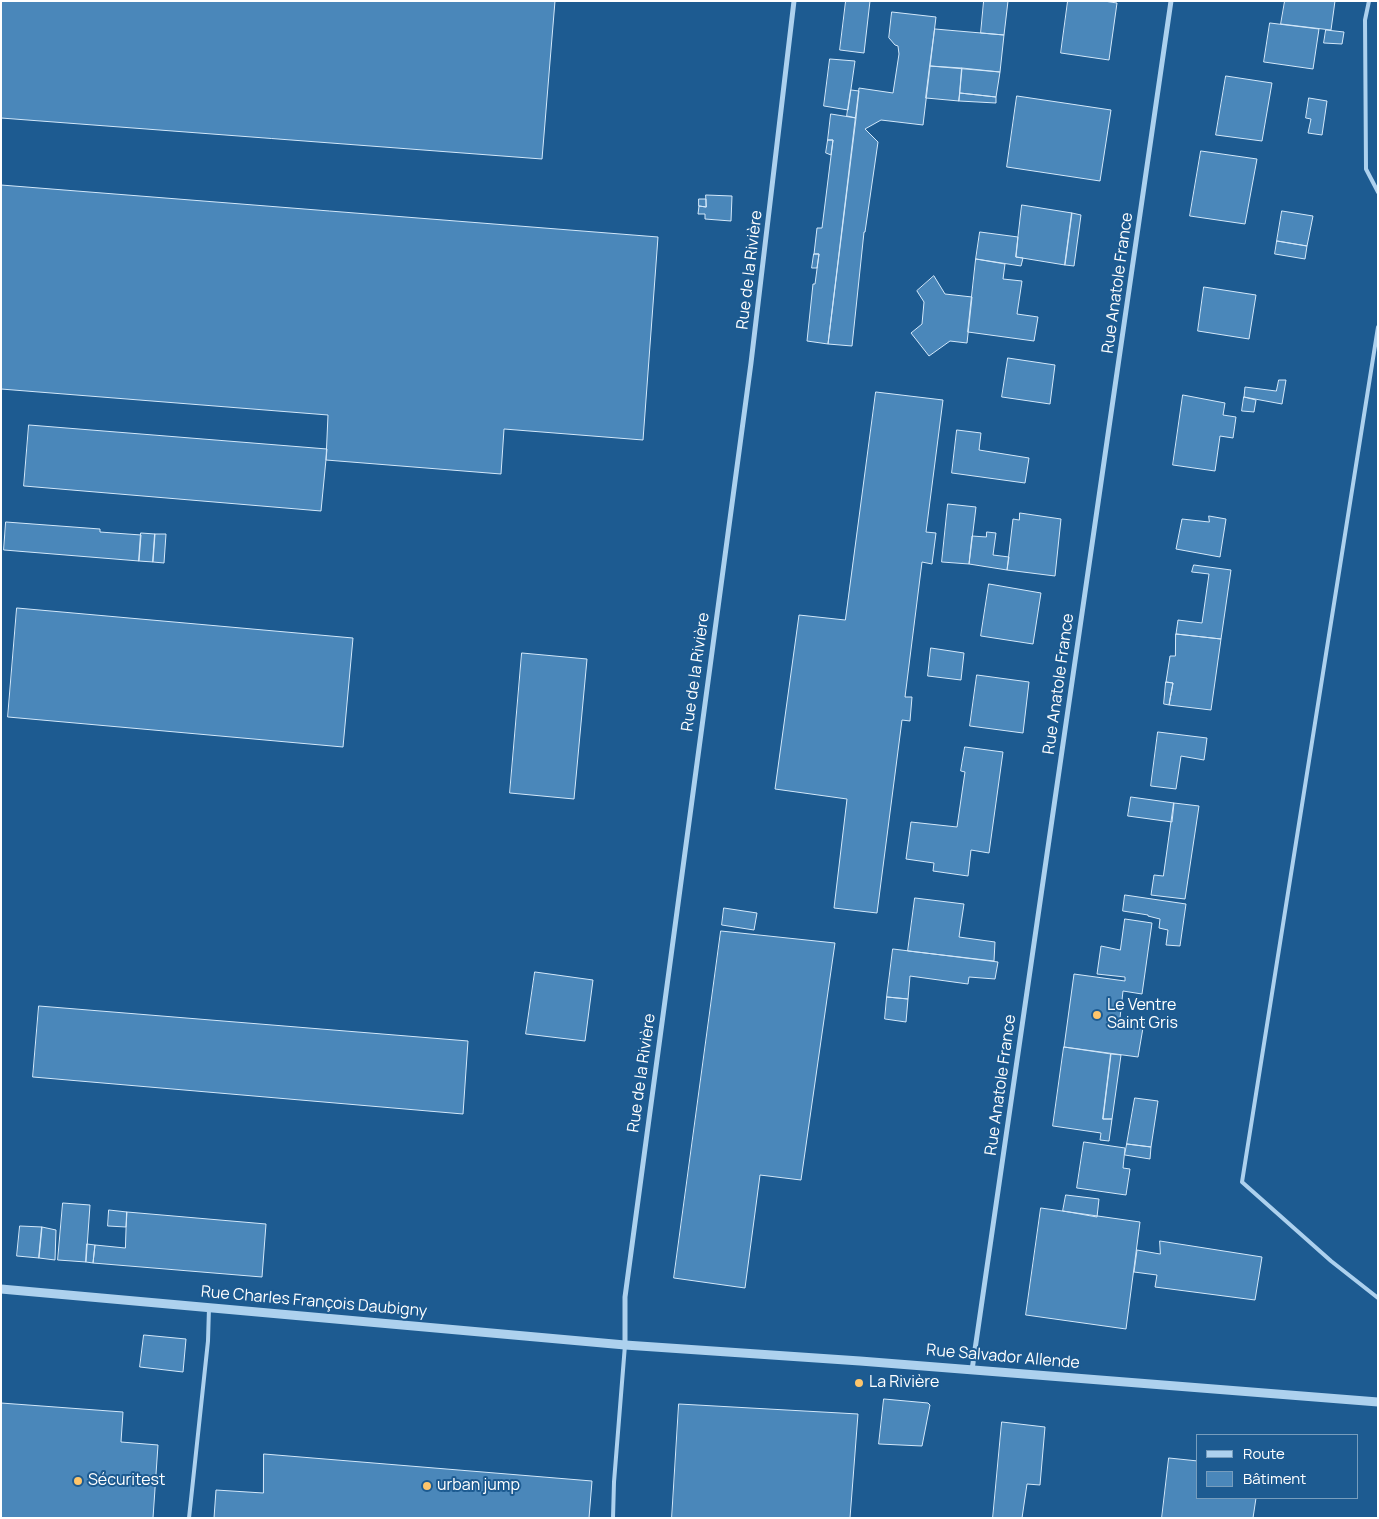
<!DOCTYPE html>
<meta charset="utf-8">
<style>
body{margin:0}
#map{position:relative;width:1379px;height:1519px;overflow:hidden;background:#1d5b91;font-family:Manrope,sans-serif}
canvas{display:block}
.frame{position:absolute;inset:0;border:2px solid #fff;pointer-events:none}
.legend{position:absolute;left:1196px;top:1434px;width:162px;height:65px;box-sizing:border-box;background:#1d5b91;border:1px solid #779dbd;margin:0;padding:6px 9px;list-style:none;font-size:15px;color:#fff}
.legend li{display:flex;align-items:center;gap:10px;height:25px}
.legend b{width:25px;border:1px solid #779dbd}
</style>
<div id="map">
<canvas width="1379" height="1519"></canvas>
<div class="frame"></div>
<ul class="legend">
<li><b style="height:6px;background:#add1ee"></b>Route</li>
<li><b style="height:14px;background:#4a87ba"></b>Bâtiment</li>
</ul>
</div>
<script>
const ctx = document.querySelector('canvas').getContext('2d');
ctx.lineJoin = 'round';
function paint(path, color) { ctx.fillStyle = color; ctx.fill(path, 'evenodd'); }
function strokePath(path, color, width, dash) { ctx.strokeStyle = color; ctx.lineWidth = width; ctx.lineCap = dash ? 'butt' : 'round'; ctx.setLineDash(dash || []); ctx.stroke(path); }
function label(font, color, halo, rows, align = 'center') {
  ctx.font = font + ' Manrope,sans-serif'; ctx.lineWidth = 4; ctx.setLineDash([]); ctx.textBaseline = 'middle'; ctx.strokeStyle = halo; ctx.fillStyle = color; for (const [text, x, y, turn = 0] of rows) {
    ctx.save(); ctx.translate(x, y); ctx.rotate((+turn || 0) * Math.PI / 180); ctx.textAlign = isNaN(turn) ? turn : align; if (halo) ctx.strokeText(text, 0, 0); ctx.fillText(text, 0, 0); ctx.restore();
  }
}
const building = new Path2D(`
 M 1,1 L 555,1 L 542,159 L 1,118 Z
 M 846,1 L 870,1 L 864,53 L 840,50 Z
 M 984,1 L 1008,1 L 1004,35 L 981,33 Z
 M 1068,1 L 1104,1 L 1117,3 L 1109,60 L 1061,53 Z
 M 1285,1 L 1335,1 L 1331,30 L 1281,24 Z
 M 892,12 L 936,17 L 923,125 L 881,120 L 865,129 L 878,142 L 865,232 L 864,232 L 852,346 L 828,344 L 859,88 L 893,93 L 899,54 L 898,46 L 895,45 L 889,38 Z
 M 1270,23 L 1319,29 L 1313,69 L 1264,62 Z
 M 935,29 L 1004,35 L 1000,72 L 930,66 Z
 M 1326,30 L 1344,32 L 1342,44 L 1324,43 Z
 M 830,59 L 855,61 L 848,110 L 824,106 Z
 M 930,66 L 962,68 L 959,101 L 926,98 Z
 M 962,68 L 1000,72 L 996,97 L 960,93 Z
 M 1226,76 L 1272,83 L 1262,141 L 1216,135 Z
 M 851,90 L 859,91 L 856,118 L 847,116 Z
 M 960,93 L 996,97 L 996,103 L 959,101 Z
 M 1017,96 L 1111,110 L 1100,181 L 1007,167 Z
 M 1309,98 L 1327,101 L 1322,135 L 1308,133 L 1311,119 L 1306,118 Z
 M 831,114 L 856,118 L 828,344 L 807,341 L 813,284 L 815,284 L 819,254 L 814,254 L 817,228 L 822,228 L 833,140 L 828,140 Z
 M 828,140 L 833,140 L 831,155 L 826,153 Z
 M 1201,151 L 1257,159 L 1245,224 L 1190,216 Z
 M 1,185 L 658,237 L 643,440 L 504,429 L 501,474 L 326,460 L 328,415 L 1,389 Z
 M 706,195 L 732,196 L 731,221 L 705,219 L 705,214 L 698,214 L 699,206 L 706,207 Z
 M 699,199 L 706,199 L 706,207 L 699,206 Z
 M 1022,205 L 1072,213 L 1065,265 L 1016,257 Z
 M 1282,211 L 1313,216 L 1307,246 L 1277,241 Z
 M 1072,213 L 1081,215 L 1074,266 L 1065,265 Z
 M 980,232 L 1018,237 L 1016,257 L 1023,258 L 1021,266 L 976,259 Z
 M 1277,241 L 1307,246 L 1305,259 L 1275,254 Z
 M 814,254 L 819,254 L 817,268 L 812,268 Z
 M 976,259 L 1005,264 L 1003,279 L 1022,281 L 1017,314 L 1038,317 L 1034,341 L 968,332 Z
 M 934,276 L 945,294 L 972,297 L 967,343 L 950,341 L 929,356 L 911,333 L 922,324 L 924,302 L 917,291 Z
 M 1204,287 L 1256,295 L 1249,339 L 1198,331 Z
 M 1008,358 L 1055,365 L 1050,404 L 1002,397 Z
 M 1279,380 L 1286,380 L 1282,404 L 1244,397 L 1245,387 L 1276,391 Z
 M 876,392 L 943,400 L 926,532 L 936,533 L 932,564 L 922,562 L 905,697 L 912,697 L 910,721 L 902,720 L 877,913 L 834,908 L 847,799 L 775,789 L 799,615 L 845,620 Z
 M 1183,395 L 1225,403 L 1223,415 L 1236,417 L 1233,438 L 1220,436 L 1215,471 L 1173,465 Z
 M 1244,397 L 1256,400 L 1254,412 L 1242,411 Z
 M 29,425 L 327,449 L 321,511 L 24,486 Z
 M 957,430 L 981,433 L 979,450 L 1029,458 L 1025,483 L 952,473 Z
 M 948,504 L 976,507 L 969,564 L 942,562 Z
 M 1020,513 L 1061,519 L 1055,576 L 1007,570 L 1013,519 L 1019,520 Z
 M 1209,516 L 1226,519 L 1220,557 L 1176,549 L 1182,519 L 1209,522 Z
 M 6,522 L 100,529 L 100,532 L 141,535 L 139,561 L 4,550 Z
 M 987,532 L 996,533 L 993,555 L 1009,557 L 1007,570 L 969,564 L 972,536 L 986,537 Z
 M 141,533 L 155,534 L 153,562 L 139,561 Z
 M 155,534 L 166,534 L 164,563 L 153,562 Z
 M 1194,565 L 1231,570 L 1221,639 L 1176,634 L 1178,620 L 1202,623 L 1209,574 L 1192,572 Z
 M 989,584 L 1041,593 L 1033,644 L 981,636 Z
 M 17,608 L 353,638 L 343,747 L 8,717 Z
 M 1176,634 L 1221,639 L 1211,710 L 1169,705 L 1173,683 L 1166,682 L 1170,656 L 1175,656 Z
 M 931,648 L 964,653 L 961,680 L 928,676 Z
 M 522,653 L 587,659 L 574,799 L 510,793 Z
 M 977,675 L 1029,682 L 1023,733 L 970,726 Z
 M 1166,682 L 1173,683 L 1169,705 L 1164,704 Z
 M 1158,732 L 1207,738 L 1204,760 L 1181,756 L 1176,789 L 1151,786 Z
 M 965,747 L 1003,752 L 989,853 L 971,850 L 968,876 L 933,871 L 934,863 L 906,859 L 911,822 L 957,827 L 965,772 L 961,771 Z
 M 1131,797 L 1174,803 L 1172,822 L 1128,816 Z
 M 1174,803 L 1199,806 L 1185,899 L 1151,895 L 1154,875 L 1163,876 Z
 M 1125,895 L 1186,904 L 1180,946 L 1166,945 L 1168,930 L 1159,928 L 1160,919 L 1148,916 L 1148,915 L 1123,911 Z
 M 915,898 L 964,904 L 959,937 L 995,942 L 994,961 L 908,951 Z
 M 724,908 L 757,913 L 754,930 L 722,925 Z
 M 1125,919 L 1152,923 L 1142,994 L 1123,991 L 1120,1018 L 1144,1022 L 1138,1057 L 1064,1047 L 1074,974 L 1125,981 L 1125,977 L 1097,974 L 1101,946 L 1120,950 Z
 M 721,931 L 835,943 L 801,1180 L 760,1175 L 745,1288 L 674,1278 Z
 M 893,949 L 998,962 L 995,979 L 969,977 L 968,984 L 910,976 L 908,999 L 887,997 Z
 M 535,972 L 593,980 L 585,1041 L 526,1034 Z
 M 887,997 L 908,999 L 906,1022 L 885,1019 Z
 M 39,1006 L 468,1041 L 463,1114 L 33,1077 Z
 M 1064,1047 L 1111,1054 L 1103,1119 L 1112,1119 L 1109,1141 L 1100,1140 L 1101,1133 L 1053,1126 Z
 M 1111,1054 L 1121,1055 L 1112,1119 L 1103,1119 Z
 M 1135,1098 L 1158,1101 L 1151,1147 L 1127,1144 Z
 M 1084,1142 L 1125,1148 L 1123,1168 L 1130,1169 L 1126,1195 L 1077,1188 Z
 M 1127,1144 L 1151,1147 L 1150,1159 L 1125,1155 Z
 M 1066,1195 L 1099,1199 L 1097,1217 L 1063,1211 Z
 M 63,1203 L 90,1205 L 86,1262 L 58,1260 Z
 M 1041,1208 L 1140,1222 L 1126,1329 L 1026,1315 Z
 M 109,1210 L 127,1212 L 126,1227 L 108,1226 Z
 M 127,1212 L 266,1224 L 262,1277 L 93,1263 L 95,1245 L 125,1248 Z
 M 20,1226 L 42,1227 L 39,1258 L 17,1256 Z
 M 42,1227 L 56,1230 L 55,1260 L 39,1258 Z
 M 1160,1241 L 1262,1257 L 1255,1300 L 1155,1287 L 1157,1275 L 1134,1272 L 1137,1250 L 1160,1254 Z
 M 87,1244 L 95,1245 L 93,1263 L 86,1262 Z
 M 144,1335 L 186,1339 L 183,1372 L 140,1367 Z
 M 884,1399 L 928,1403 L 930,1405 L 922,1446 L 879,1444 Z
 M 1,1403 L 123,1412 L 121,1442 L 158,1445 L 153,1518 L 1,1518 Z
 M 679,1404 L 858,1414 L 850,1518 L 672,1518 Z
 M 1002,1422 L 1045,1427 L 1040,1485 L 1027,1484 L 1022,1518 L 993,1518 Z
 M 264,1454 L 592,1481 L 589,1518 L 214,1518 L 216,1490 L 263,1493 Z
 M 1169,1458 L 1198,1461 L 1198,1498 L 1256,1498 L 1253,1518 L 1162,1518 Z`);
const service = new Path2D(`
 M 1369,1 L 1365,20 L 1366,169 L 1378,192
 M 1378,327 L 1242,1182 L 1331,1261 L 1378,1298
 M 189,1518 L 208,1341 L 209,1308
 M 613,1518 L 614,1482 L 625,1345`);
const minor = new Path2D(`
 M 625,1345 L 625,1297 L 751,363 L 794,1
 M 972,1370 L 1171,1`);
const tertiary = new Path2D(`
 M 1,1289 L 625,1345 L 860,1361 L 1378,1402`);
const markers = [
 [1097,1015,5,"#fec56b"],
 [859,1383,5,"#fec56b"],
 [78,1481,5,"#fec56b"],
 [427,1486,5,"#fec56b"]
];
const streetNames = [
 ["Rue de la Rivière",750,270,-83],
 ["Rue Anatole France",1118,283,-82],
 ["Rue de la Rivière",696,672,-82],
 ["Rue Anatole France",1059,684,-82],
 ["Rue de la Rivière",642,1073,-82],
 ["Rue Anatole France",1001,1085,-82],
 ["Rue Charles François Daubigny",314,1302,5],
 ["Rue Salvador Allende",1003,1357,5]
];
const poiNames = [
 ["Le Ventre",1107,1006],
 ["Saint Gris",1107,1024],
 ["La Rivière",869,1383],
 ["Sécuritest",88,1481],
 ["urban jump",437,1486]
];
paint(building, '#4a87ba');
strokePath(building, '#d3e8fa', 1);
strokePath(service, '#add1ee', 4);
strokePath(minor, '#add1ee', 5);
strokePath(tertiary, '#add1ee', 9);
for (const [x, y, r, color] of markers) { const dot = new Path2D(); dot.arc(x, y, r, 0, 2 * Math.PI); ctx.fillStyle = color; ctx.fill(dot); strokePath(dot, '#1d5b91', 2); }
label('16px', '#fff', '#1d5b91', streetNames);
label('16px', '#fff', '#1d5b91', poiNames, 'left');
</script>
